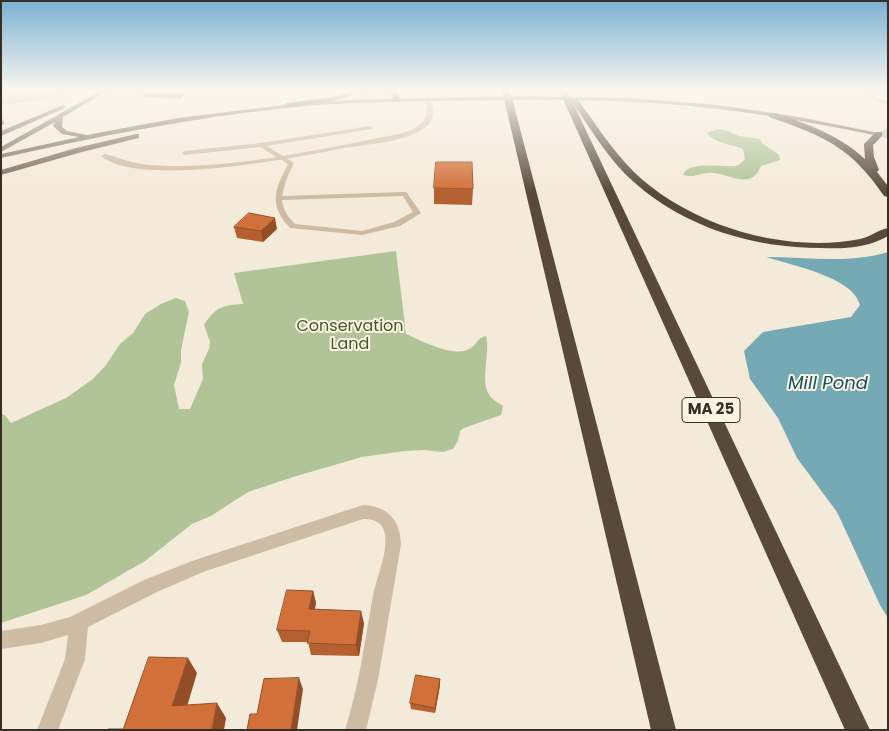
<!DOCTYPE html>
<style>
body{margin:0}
#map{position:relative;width:889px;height:731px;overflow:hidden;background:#f4ead9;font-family:Poppins,sans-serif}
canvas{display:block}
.frame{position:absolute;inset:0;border:2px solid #372e26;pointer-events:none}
</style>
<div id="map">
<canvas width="889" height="731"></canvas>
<div class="frame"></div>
</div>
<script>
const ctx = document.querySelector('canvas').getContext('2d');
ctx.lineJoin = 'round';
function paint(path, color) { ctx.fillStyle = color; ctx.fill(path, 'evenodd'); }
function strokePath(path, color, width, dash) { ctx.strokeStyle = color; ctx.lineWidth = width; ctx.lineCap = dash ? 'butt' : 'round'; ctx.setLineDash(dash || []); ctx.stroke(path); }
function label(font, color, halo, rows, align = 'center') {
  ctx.font = font + ' Poppins,sans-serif'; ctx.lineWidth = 4; ctx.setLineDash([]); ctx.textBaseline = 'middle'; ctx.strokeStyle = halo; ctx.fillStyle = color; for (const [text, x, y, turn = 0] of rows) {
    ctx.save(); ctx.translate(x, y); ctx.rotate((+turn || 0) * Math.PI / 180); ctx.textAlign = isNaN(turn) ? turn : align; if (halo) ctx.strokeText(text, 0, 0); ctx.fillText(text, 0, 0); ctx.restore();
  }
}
const green = new Path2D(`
 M 1,90 L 67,90 L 58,92 L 57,95 L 41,100 L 1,105 Z
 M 717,129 L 725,130 L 739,136 L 760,139 L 762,143 L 779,155 L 780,160 L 761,166 C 751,190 733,175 714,173 C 703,171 694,179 683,175 C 688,160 723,168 735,166 C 740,165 742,162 745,159 L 743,149 C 732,144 715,144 707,133 Z
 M 396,251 L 406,334 C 422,341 455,359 471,348 C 477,344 478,337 486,336 C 491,352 479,382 490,396 C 493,400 499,403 503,406 L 501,415 L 464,428 L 460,431 L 458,441 L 453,449 L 443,452 L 423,450 L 404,451 L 362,457 L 293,477 L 248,492 L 211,516 L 192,524 L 145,561 L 86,595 L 1,623 L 1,414 L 5,415 L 11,423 L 66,398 L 93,379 L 106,365 L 120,344 L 133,333 L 145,314 L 161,304 L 176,298 L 185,301 L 189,312 L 181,350 L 181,362 L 174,385 L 179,409 L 190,409 L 203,379 L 202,364 L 209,349 L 210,342 L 204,325 C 216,307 222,305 243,304 L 234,273 Z`);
const water = new Path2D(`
 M 888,252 L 888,618 L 880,605 L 837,512 L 797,458 L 778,418 L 750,379 L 744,351 L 763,332 L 851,317 L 860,305 C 853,277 791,265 766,257 C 806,257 849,264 888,252 Z`);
const service = new Path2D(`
 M 868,90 L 872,90 L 875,97 L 888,102 L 888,105 L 871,99 Z
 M 370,126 L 373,128 L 372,129 L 267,146 L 294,163 L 286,180 L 282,196 L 405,192 L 407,193 L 421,213 L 400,226 L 362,235 L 290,228 C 268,204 275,190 288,164 L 260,147 L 185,155 L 182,153 L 185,151 L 261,143 ZM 403,196 L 413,212 L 394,222 L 362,231 L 295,224 C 288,217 283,210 282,200 Z
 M 888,128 L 888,132 L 879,136 L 876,134 Z`);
const minor = new Path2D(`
 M 426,98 L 430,98 C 434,107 435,119 427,126 C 407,143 365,144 340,149 C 291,158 140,188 101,156 L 105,154 C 117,157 129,162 142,164 C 216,173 315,150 389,136 C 401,134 424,129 426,114 C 427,109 425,103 426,98 Z
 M 876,132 L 888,134 L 888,138 L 876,136 Z
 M 363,505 C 388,506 400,520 401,544 L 378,680 L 366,730 L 345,730 C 359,686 365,641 373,595 C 377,575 391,547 383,528 C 379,520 370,519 363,519 L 203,572 L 157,592 L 88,627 L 85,659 L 58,730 L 37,730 L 65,659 L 68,635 L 41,643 L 1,649 L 1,631 L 41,625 L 70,617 L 144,580 L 192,561 Z`);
const primary = new Path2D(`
 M 102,90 L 109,90 L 63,117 L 62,127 L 67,131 L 87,135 L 178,118 L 300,103 L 369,99 L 530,96 L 631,98 L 718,105 L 799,117 L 883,134 L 879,136 C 817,123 754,112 690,106 C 609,99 527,99 446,101 C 392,102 339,102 286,108 C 190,118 95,137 1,158 L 1,154 L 79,137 L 62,134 L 53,126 L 55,122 L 1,152 L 1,147 Z
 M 63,105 L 66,107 L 65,108 L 1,136 L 1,131 Z
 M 136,134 L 139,134 L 139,138 L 82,152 L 1,175 L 1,170 L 76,148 Z`);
const motorway = new Path2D(`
 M 355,90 L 366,90 L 334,101 L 287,107 L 283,105 L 287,103 L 333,97 Z
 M 390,90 L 398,90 L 400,102 L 394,102 Z
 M 502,90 L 510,90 L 676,730 L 651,730 Z
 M 559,90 L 567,90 L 571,99 L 577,98 C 595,123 611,149 633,171 C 688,225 784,254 860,239 C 870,237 878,230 888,228 L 888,236 C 868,248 844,249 821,248 C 754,248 686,228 635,183 C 610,162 593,132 574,105 L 870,730 L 845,730 Z
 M 769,113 L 775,113 C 808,124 839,135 865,159 L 864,144 L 876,132 L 882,132 L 882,136 L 873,145 L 874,157 L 879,170 L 877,172 L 888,186 L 888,197 L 884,196 C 851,147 824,136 769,117 Z`);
const wall = new Path2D(`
 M 142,90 L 192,90 L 179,99 L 144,97 Z
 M 434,188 L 473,189 L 472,205 L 434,204 Z
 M 234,227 L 277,229 L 263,242 L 237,238 Z
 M 313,591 L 316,603 L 315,609 L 364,623 L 359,656 L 311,655 L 308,642 L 282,642 L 277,630 Z
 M 440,679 L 440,685 L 435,713 L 411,709 L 410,703 Z`);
const shadedWall = new Path2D(`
 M 177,90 L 192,90 L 179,99 Z
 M 1,117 L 5,124 L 1,125 Z
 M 275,218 L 277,229 L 263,242 L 261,231 Z
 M 313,591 L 316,603 L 312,621 L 309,609 Z
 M 361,611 L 364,623 L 359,656 L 356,645 Z
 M 188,658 L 197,673 L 183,720 L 172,706 Z
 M 299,678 L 303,689 L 297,730 L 291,730 Z
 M 440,679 L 440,685 L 435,713 L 435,708 Z
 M 217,703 L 226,718 L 224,730 L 212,730 Z`);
const building = new Path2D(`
 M 436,162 L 472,162 L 473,189 L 434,188 Z
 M 249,213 L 275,218 L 261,231 L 234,227 Z
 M 287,590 L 313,591 L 309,609 L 361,611 L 356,645 L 307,643 L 310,631 L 277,630 Z
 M 149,657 L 188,658 L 172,706 L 217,703 L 212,730 L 108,730 L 108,729 L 123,729 Z
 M 416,675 L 440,679 L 435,708 L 410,703 Z
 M 299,678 L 291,730 L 247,730 L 250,714 L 257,714 L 264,679 Z`);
const shields = [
 [711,410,58]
];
const shieldNames = [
 ["MA 25",711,410]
];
const parkNames = [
 ["Conservation",350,327],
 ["Land",350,345]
];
const waterNames = [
 ["Mill Pond",828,384]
];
paint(green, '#b0c497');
paint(water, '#75a9b4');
paint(service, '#cdbba3');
paint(minor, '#cdbba3');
paint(primary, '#7b6756');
paint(motorway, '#59493c');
paint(wall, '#b56031');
paint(shadedWall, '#934e28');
paint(building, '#d27039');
strokePath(building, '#934e28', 1);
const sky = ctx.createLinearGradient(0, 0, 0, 192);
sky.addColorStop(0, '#7ab0d3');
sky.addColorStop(0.47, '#faf6ee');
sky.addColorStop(1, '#faf6ee00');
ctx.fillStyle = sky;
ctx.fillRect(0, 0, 889, 192);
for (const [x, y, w] of shields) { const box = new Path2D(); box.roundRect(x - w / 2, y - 12.5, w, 25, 4); ctx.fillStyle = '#fbf4e5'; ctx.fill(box); strokePath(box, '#372e26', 1); }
label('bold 15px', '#372e26', null, shieldNames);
label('16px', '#405827', '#fbf4e5', parkNames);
label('italic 18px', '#18505d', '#fbf4e5', waterNames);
</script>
